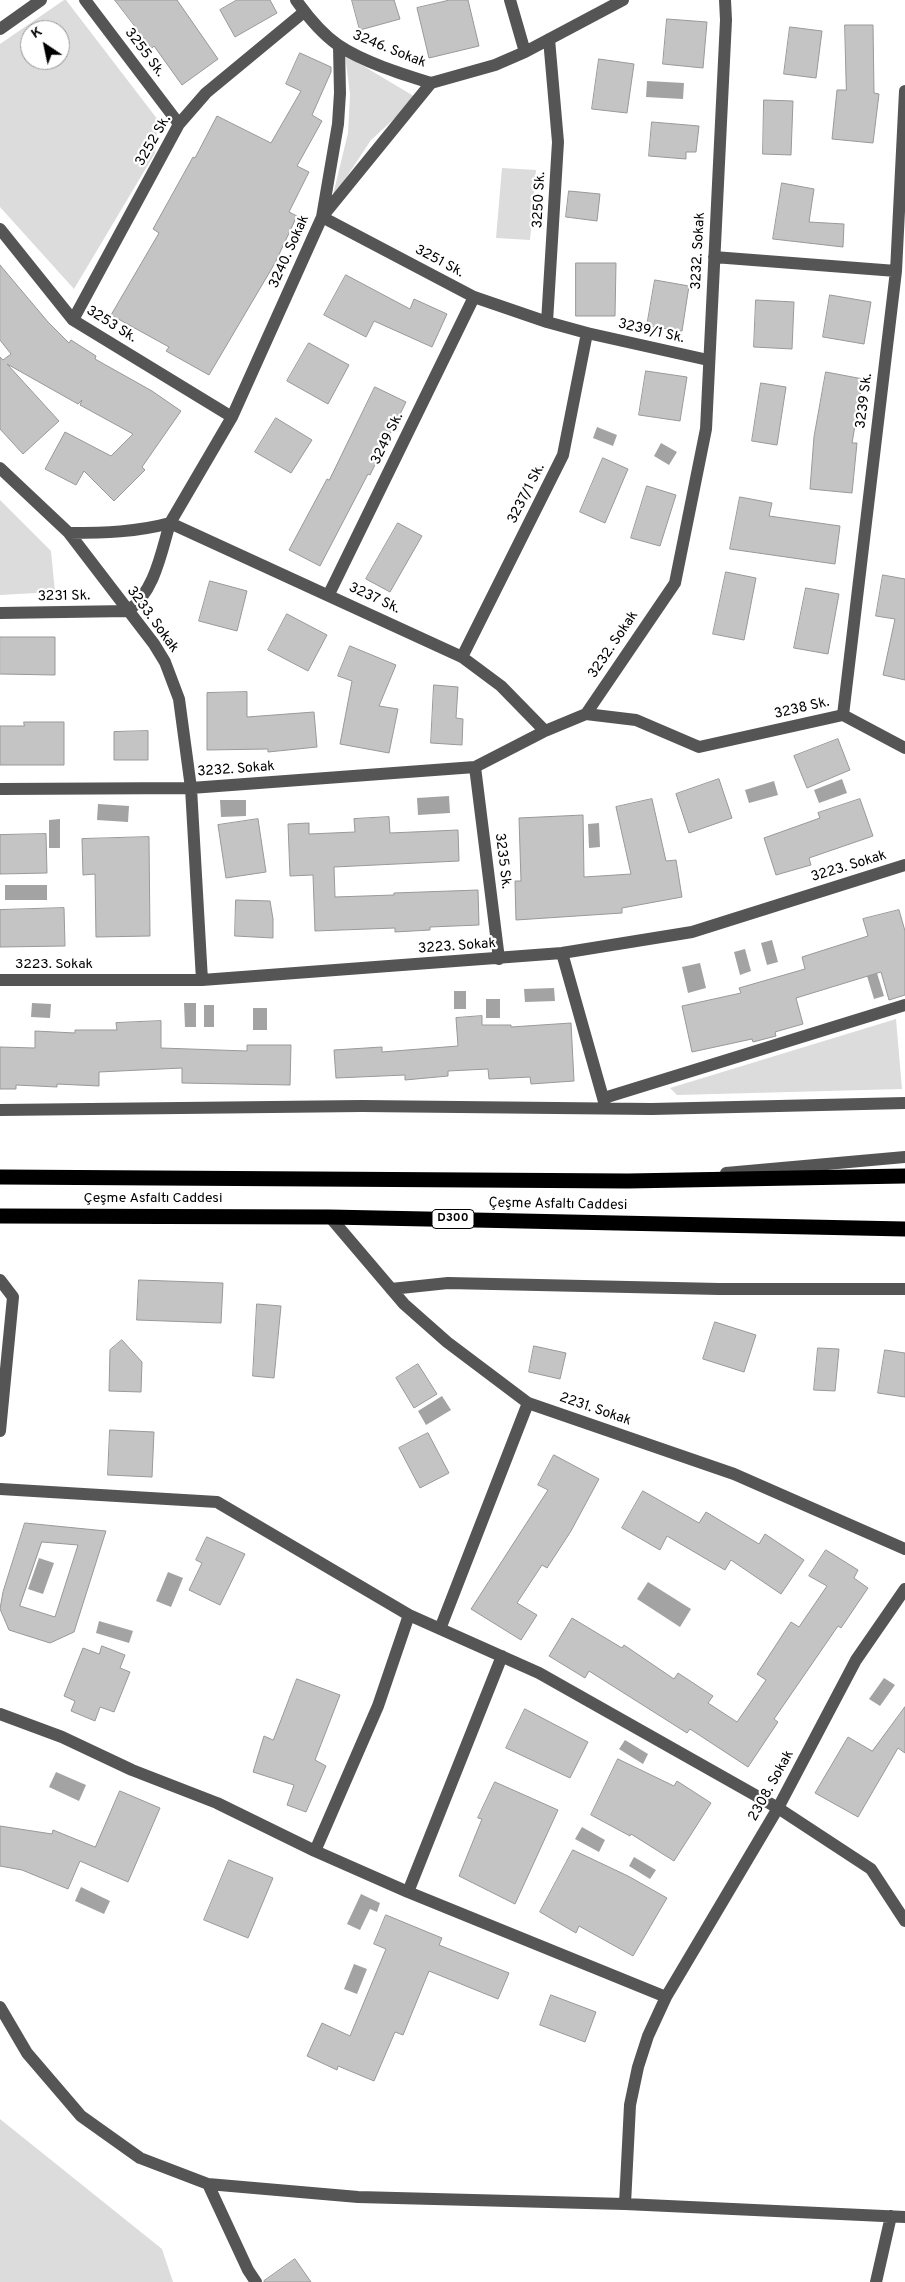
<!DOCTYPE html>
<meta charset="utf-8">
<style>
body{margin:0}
#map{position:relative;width:905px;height:2282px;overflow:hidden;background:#fff;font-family:Overpass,sans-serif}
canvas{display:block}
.north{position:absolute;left:20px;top:20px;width:50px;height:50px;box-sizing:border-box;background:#fff;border:1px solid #999;border-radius:50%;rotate:326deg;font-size:14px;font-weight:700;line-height:20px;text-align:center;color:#000}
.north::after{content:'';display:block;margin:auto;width:18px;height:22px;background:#000;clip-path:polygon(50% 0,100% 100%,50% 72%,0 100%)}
</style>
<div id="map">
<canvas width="905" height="2282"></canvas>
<div class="north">K</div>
</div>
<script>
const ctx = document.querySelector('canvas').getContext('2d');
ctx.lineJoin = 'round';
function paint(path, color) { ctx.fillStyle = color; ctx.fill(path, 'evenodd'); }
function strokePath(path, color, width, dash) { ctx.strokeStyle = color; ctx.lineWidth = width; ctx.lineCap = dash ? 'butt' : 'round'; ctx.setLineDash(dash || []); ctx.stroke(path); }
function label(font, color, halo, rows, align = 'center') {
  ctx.font = font + ' Overpass,sans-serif'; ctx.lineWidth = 4.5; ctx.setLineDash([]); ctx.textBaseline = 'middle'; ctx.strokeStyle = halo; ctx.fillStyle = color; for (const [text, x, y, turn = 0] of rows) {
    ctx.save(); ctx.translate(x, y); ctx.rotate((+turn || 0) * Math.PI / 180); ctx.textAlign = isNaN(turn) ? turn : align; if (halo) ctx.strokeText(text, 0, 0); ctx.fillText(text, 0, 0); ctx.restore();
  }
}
const green = new Path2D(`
 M 64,0 L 66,0 L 158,120 L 155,153 L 74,289 L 0,207 L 0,44 ZM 30,30 L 60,30 L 60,60 L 30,60 Z
 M 345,55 L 417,98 L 371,140 L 332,199 L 348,133 L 350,94 Z
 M 502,168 L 536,170 L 530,240 L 496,238 Z
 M 0,500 L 51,551 L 55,592 L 0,595 Z
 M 896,1019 L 902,1089 L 677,1095 L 670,1088 Z
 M 0,2119 L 162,2249 L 173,2282 L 0,2282 Z`);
const water = new Path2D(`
 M 647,81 L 684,83 L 683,99 L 646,97 Z
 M 597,427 L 617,435 L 613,446 L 593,438 Z
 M 661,443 L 677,452 L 669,465 L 654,456 Z
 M 842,779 L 847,793 L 819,803 L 814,790 Z
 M 774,781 L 778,795 L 749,803 L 745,790 Z
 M 449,796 L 450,813 L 418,815 L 417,798 Z
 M 220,800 L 246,800 L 246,816 L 221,817 Z
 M 98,804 L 129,806 L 128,822 L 97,820 Z
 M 60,819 L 60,848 L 49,848 L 49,820 Z
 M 599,823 L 600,847 L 589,848 L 588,824 Z
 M 5,885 L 47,885 L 47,900 L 5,900 Z
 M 772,940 L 778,962 L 767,965 L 761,943 Z
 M 745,949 L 751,971 L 740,975 L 734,952 Z
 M 700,963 L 706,988 L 688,993 L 682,967 Z
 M 877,973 L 884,996 L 874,999 L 867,976 Z
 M 554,988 L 555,1001 L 525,1002 L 524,989 Z
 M 454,991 L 466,991 L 466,1009 L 454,1009 Z
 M 486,999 L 500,999 L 500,1018 L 486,1018 Z
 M 32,1003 L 51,1004 L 50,1018 L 31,1017 Z
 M 184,1003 L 196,1003 L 196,1027 L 185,1027 Z
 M 204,1005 L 214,1005 L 214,1027 L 204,1027 Z
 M 253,1008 L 267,1008 L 267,1030 L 253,1030 Z
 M 442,1396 L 451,1410 L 426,1425 L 418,1411 Z
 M 39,1558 L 54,1563 L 43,1594 L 28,1589 Z
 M 168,1572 L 183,1578 L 171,1607 L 156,1601 Z
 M 648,1582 L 691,1609 L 680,1627 L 637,1599 Z
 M 99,1621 L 133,1631 L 129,1643 L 96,1633 Z
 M 884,1678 L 895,1685 L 880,1706 L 869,1699 Z
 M 625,1740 L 648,1754 L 643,1764 L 619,1749 Z
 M 56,1772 L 86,1785 L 79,1801 L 49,1787 Z
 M 582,1827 L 605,1840 L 599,1852 L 575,1839 Z
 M 634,1857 L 656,1870 L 650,1879 L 629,1866 Z
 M 81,1887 L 110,1901 L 104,1914 L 75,1901 Z
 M 361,1894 L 380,1903 L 377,1912 L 370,1909 L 360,1930 L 347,1924 Z
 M 354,1964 L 367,1969 L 357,1994 L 344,1989 Z`);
const building = new Path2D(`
 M 115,0 L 177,0 L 218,59 L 182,85 L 154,46 L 152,48 Z
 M 237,0 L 270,0 L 277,13 L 235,37 L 220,10 Z
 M 352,0 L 394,0 L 400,19 L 360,30 Z
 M 450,0 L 468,0 L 479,46 L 429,58 L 417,8 Z
 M 667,19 L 707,22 L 703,68 L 663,64 Z
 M 845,25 L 873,25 L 874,93 L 879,94 L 873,143 L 832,139 L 837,90 L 846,90 Z
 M 790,27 L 822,31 L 816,78 L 784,74 Z
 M 300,53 L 331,67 L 331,72 L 312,115 L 322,121 L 297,166 L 309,172 L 289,212 L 297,216 L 275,263 L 209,375 L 166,351 L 169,347 L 111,315 L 159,233 L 153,229 L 193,157 L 195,158 L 217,116 L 271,143 L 301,91 L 286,84 Z
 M 599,59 L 634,64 L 627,113 L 592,109 Z
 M 764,100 L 793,101 L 791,155 L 763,154 Z
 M 652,122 L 699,126 L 696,152 L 686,152 L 686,159 L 649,156 Z
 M 782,183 L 814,189 L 809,222 L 844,224 L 843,247 L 773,239 Z
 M 569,191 L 600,194 L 597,221 L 566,217 Z
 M 576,263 L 616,263 L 615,316 L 576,316 Z
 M 0,265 L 48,322 L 69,343 L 71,340 L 96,356 L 95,359 L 152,391 L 181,411 L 142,467 L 145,470 L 114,501 L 84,471 L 76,485 L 45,469 L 65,432 L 111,456 L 133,434 L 80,405 L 82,400 L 78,404 L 7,364 L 59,421 L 23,454 L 0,429 L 0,357 L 3,360 L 11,354 L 0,340 Z
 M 346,275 L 410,309 L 414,299 L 447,314 L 432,347 L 374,321 L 366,337 L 324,315 Z
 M 655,280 L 689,286 L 682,331 L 647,326 Z
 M 830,295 L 871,302 L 864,344 L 823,337 Z
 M 756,300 L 794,302 L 792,349 L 754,347 Z
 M 309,343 L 349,365 L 328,404 L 287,381 Z
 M 646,371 L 687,377 L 680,421 L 639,415 Z
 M 826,372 L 863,379 L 852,443 L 857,443 L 852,493 L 810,489 L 814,437 Z
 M 761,383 L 786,387 L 777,445 L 752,441 Z
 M 375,387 L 406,402 L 370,475 L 368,474 L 320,566 L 289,550 L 327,479 L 329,480 Z
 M 276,418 L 312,440 L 291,473 L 255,452 Z
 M 603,458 L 628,469 L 605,523 L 580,512 Z
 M 647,486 L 676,495 L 660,546 L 631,538 Z
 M 740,497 L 772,503 L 769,516 L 840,526 L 835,564 L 730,549 Z
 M 398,523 L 422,536 L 390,592 L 366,579 Z
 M 726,572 L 756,578 L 744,640 L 713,634 Z
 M 883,575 L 905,579 L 905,680 L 883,675 L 895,619 L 876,616 Z
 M 210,581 L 247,591 L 237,631 L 199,621 Z
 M 806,588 L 839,594 L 828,654 L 794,648 Z
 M 287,614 L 327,635 L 308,671 L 268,650 Z
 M 0,637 L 55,637 L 55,675 L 0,674 Z
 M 350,646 L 396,665 L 379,706 L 398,709 L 389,753 L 340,744 L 352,681 L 338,676 Z
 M 434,685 L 458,687 L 456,718 L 463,719 L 462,745 L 431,743 Z
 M 247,692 L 247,717 L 314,712 L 317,747 L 268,752 L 268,749 L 207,750 L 207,693 Z
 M 24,722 L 64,722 L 64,765 L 0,765 L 0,726 L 24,726 Z
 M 148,731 L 148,760 L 114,760 L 114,732 Z
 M 838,739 L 850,770 L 807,788 L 794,756 Z
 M 719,779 L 732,818 L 689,833 L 676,794 Z
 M 652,799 L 666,861 L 676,860 L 682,897 L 622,908 L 622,913 L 516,920 L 515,881 L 521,881 L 519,818 L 583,815 L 584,877 L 631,874 L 616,807 Z
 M 860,799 L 873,836 L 809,858 L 811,865 L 776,875 L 764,838 L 820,818 L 818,813 Z
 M 389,817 L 390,833 L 458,830 L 459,861 L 334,867 L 335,897 L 394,895 L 394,893 L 478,890 L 479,925 L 430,927 L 430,930 L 395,932 L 395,928 L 315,931 L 313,875 L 290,876 L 288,824 L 309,823 L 309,834 L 355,832 L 354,819 Z
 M 258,819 L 266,872 L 226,878 L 218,825 Z
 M 46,834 L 47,873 L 0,874 L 0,835 Z
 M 149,837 L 150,936 L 96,937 L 95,874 L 83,875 L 82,839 Z
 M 236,900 L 270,901 L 273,919 L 273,938 L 235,936 Z
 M 64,908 L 65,946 L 0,947 L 0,910 Z
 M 899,910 L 905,931 L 905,995 L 889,1000 L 881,972 L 796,998 L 803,1024 L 775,1032 L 776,1036 L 753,1042 L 752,1039 L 692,1052 L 682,1006 L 741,993 L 739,988 L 805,969 L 802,957 L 868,936 L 863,919 Z
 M 482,1016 L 482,1025 L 511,1025 L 511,1027 L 571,1023 L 574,1081 L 531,1084 L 530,1077 L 489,1079 L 488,1069 L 448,1071 L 448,1076 L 405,1080 L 405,1075 L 336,1078 L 334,1050 L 382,1047 L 382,1052 L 458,1046 L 456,1018 Z
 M 161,1021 L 161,1048 L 247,1051 L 247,1045 L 291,1045 L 290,1085 L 182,1083 L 182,1068 L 99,1072 L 99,1086 L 57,1084 L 57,1087 L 16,1085 L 16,1089 L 0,1089 L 0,1047 L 35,1048 L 35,1031 L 75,1033 L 75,1030 L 117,1030 L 116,1023 Z
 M 139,1280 L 223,1283 L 221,1323 L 137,1320 Z
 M 257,1304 L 281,1306 L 274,1378 L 253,1376 Z
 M 715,1322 L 756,1335 L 744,1372 L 703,1359 Z
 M 122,1340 L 142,1362 L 141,1392 L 109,1391 L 110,1350 Z
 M 534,1346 L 566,1353 L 560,1379 L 529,1372 Z
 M 818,1348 L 839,1349 L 835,1391 L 814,1390 Z
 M 885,1350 L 905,1353 L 905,1397 L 878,1393 Z
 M 418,1364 L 437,1394 L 414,1408 L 396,1378 Z
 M 110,1430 L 154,1432 L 152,1477 L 108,1475 Z
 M 428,1433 L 449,1473 L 420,1488 L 399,1448 Z
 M 554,1455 L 599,1479 L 571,1531 L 547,1568 L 542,1565 L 517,1603 L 537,1615 L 521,1640 L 471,1609 L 548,1490 L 538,1485 Z
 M 643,1491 L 699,1523 L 706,1512 L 759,1544 L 765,1534 L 804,1560 L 781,1594 L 731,1560 L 725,1570 L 667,1536 L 660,1550 L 622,1528 Z
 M 25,1523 L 106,1531 L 74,1632 L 50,1643 L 9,1630 L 0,1609 L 3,1592 ZM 42,1542 L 78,1545 L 55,1617 L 20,1606 Z
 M 207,1537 L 245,1554 L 220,1605 L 189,1590 L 202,1563 L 196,1560 Z
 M 826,1550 L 858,1570 L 854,1578 L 868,1588 L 841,1628 L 838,1626 L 774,1719 L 778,1722 L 748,1767 L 690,1729 L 687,1733 L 589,1671 L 585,1678 L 549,1656 L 572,1618 L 622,1648 L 624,1645 L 674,1679 L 678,1673 L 713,1696 L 708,1703 L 737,1722 L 766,1680 L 757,1674 L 791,1622 L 799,1627 L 827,1586 L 809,1576 Z
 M 102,1646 L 125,1655 L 120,1668 L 130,1672 L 114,1712 L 100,1707 L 95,1721 L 71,1711 L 75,1701 L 64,1696 L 83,1648 L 99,1654 Z
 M 297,1679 L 340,1695 L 315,1760 L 326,1766 L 306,1812 L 287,1805 L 294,1785 L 253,1772 L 264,1736 L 273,1740 Z
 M 905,1707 L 905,1753 L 898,1748 L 858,1817 L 815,1793 L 848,1737 L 872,1751 Z
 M 525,1709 L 588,1742 L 570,1778 L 506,1748 Z
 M 618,1759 L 674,1786 L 677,1781 L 711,1803 L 674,1861 L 631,1834 L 630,1836 L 591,1815 Z
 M 495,1782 L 558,1810 L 515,1904 L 459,1876 L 482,1819 L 478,1818 Z
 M 120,1791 L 160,1808 L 128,1882 L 80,1861 L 68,1889 L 22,1870 L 0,1866 L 0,1826 L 52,1834 L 53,1830 L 95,1847 Z
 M 573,1850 L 628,1876 L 667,1898 L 633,1956 L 579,1926 L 576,1933 L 540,1912 Z
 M 229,1860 L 273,1878 L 248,1938 L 204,1920 Z
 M 386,1915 L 442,1938 L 439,1945 L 509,1973 L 498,1999 L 429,1971 L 403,2035 L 395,2032 L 374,2081 L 338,2066 L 337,2070 L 307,2056 L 322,2023 L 350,2036 L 386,1949 L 374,1944 Z
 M 551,1995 L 596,2012 L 585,2042 L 540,2025 Z
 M 295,2259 L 311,2282 L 264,2282 L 264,2281 Z`);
const minor = new Path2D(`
 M 85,0 L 179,124
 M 296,0 C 308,17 321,33 338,45 C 363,62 402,74 431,83
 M 510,0 L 525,52
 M 0,29 L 41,0
 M 549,39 L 558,142 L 547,322 L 587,333 L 708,360
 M 339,46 L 340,93 L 338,124 L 322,217 L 474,297 L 547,322
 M 0,229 L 73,320 L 232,417
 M 714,257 L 896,271
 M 73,320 L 179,124 L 206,93 L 304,12
 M 0,468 L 69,533 L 154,644 L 165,662 L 179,699 L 191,788 L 202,980
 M 69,533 C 104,533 137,532 170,523 L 232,417 L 322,217 L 431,83 L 495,65 L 525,52 L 623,0
 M 329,594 L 474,297
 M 0,613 L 128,611 C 155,591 161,553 170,523 L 462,657 L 501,686 L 545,731
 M 462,657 L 563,455 L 587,333
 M 586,714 L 636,720 L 699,747 L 843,715 L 905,748
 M 843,715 L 896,271 L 905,91
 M 475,767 L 499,959
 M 0,789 L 191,788 L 475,767 L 545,731 L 586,714 L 675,583 L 706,429 L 726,20 L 725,0
 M 562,953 L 605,1105
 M 0,980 L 202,980 L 562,953 L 692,932 L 905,865
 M 604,1098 L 905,1005
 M 0,1110 L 362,1106 L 652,1109 L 905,1103
 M 726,1173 L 905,1157
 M 330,1217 L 404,1304 L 447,1342 L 528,1403 L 734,1474 L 905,1549
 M 0,1280 L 13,1297 L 0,1431
 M 391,1289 L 448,1283 L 719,1289 L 905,1289
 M 0,1489 L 217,1502 L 409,1615 L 539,1673 L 778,1808 L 871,1869 L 905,1921
 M 440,1629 L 528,1403
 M 0,1714 L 62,1737 L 132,1770 L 217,1803 L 315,1851 L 408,1892 L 666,1997
 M 315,1851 L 378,1706 L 409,1615
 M 408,1892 L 502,1656
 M 0,2007 L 27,2053 L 81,2116 L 140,2158 L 208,2184 L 358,2197 L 625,2204 L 905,2217
 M 208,2184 L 248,2270 L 256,2282
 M 625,2204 L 630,2105 L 638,2067 L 648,2036 L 666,1997 L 778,1808 L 856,1660 L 905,1589
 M 876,2282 L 891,2216`);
const highway = new Path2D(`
 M 0,1177 L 628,1181 L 905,1176
 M 0,1216 L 330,1217 L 905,1229`);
const shields = [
 [453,1219,42]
];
const shieldNames = [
 ["D300",453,1219]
];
const streetNames = [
 ["3246. Sokak",389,50,22],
 ["3255 Sk.",144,53,53],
 ["3252 Sk.",154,141,-60],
 ["3250 Sk.",540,200,-87],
 ["3232. Sokak",699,251,-87],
 ["3240. Sokak",290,252,-66],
 ["3251 Sk.",439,262,28],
 ["3253 Sk.",111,325,32],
 ["3239/1 Sk.",651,332,13],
 ["3239 Sk.",865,401,-83],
 ["3249 Sk.",388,439,-64],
 ["3237/1 Sk.",527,494,-63],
 ["3231 Sk.",64,597,-1],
 ["3237 Sk.",374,599,25],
 ["3233. Sokak",152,620,54],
 ["3232. Sokak",614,645,-56],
 ["3238 Sk.",802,709,-13],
 ["3232. Sokak",236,770,-4],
 ["3235 Sk.",502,861,83],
 ["3223. Sokak",849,867,-17],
 ["3223. Sokak",457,947,-4],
 ["3223. Sokak",54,965],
 ["Çeşme Asfaltı Caddesi",153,1199],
 ["Çeşme Asfaltı Caddesi",558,1205,1],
 ["2231. Sokak",595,1410,19],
 ["2308. Sokak",772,1786,-61]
];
paint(green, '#dcdcdc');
paint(water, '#a3a3a3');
paint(building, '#c4c4c4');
strokePath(building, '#999', 1);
strokePath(minor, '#555', 12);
strokePath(highway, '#000', 15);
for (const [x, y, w] of shields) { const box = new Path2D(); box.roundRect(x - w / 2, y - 9.5, w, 19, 4); ctx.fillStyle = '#fff'; ctx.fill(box); strokePath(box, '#000', 1); }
label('bold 12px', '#000', null, shieldNames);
label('14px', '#000', '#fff', streetNames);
</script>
